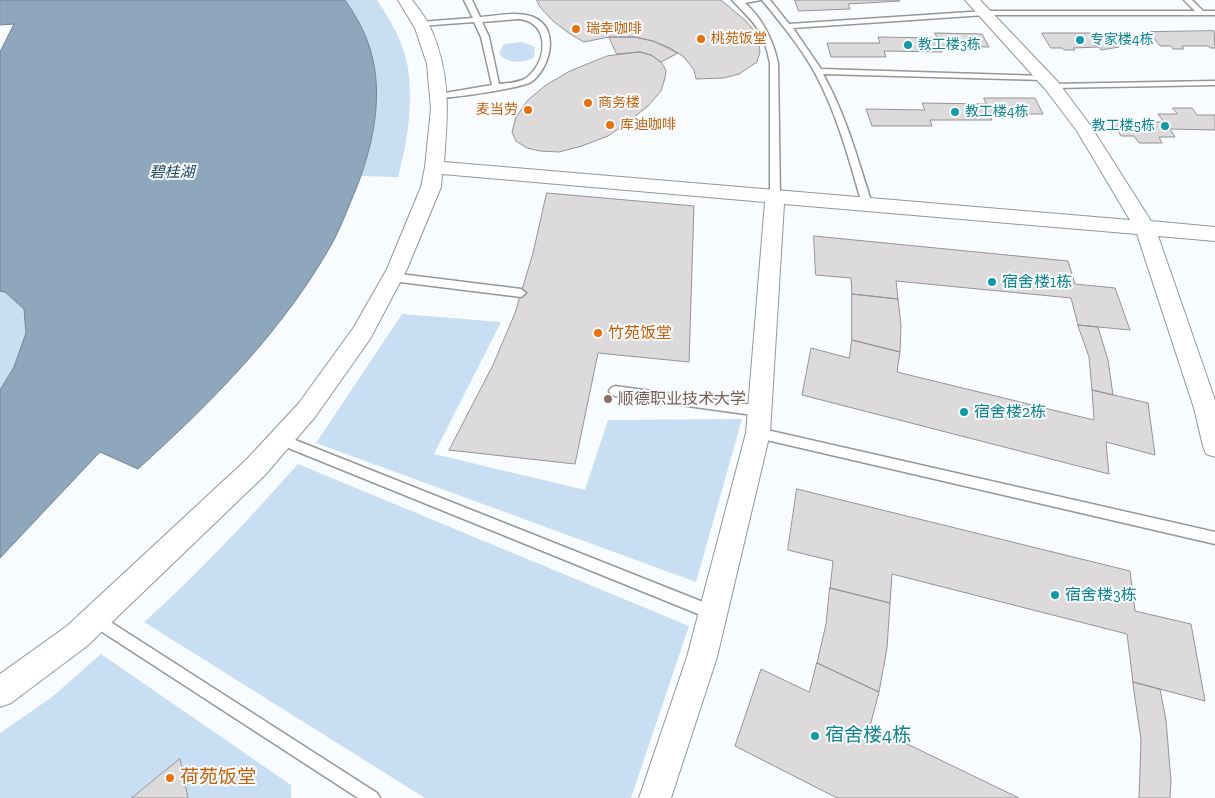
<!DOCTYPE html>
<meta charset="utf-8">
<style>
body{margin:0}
canvas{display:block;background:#f9fcfe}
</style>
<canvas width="1215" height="798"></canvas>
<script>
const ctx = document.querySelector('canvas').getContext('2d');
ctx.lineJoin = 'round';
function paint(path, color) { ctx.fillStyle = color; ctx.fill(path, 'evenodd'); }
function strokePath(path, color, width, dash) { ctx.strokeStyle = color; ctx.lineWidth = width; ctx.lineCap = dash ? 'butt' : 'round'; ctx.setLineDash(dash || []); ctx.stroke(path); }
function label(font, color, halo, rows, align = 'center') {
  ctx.font = font + ' "Zilla Slab","Noto Sans SC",serif'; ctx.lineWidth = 4; ctx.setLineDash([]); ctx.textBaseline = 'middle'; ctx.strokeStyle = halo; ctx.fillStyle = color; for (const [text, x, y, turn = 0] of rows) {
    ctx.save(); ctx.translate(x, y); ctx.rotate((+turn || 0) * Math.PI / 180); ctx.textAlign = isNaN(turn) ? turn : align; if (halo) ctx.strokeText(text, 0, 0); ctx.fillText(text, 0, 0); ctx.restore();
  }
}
const green = new Path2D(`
 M 345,0 L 377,0 C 389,18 403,41 407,63 C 414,100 408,141 398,177 L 361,176 C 377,134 383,83 367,40 C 362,26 353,12 345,0 Z
 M 522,42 L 535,47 L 534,58 C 521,63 509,64 499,54 L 504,44 Z
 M 0,291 L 5,292 L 24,309 L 26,333 L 14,367 L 0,390 Z
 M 402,314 L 501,322 L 434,454 L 585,490 L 608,420 L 742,419 L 696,582 L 316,443 Z
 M 298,464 L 689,626 L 631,798 L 425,798 L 144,622 C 199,573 249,519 298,464 Z
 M 101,654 L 291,785 L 291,798 L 188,798 L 180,760 L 131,798 L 0,798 L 0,733 L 52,697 Z`);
const water = new Path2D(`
 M 0,0 L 345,0 C 353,12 362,26 367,40 C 385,86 375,139 358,184 C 350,203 343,222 334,240 C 285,329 212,402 138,469 L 100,452 L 0,558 L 0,390 L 14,367 L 26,333 L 24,309 L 5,292 L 0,291 L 0,52 L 14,24 L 0,25 Z`);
const building = new Path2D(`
 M 537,0 L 721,0 L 746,21 L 755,32 L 759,42 L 760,52 L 757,62 L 739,74 L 724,78 L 696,79 L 694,70 L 684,57 L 670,48 L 653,41 L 635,37 L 609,37 L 584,42 L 570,34 L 553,21 L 540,7 Z
 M 795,0 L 899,0 L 900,1 L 848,4 L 850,9 L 799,11 Z
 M 1214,31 L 1215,48 L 1210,48 L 1208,46 L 1182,46 L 1184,49 L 1173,49 L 1171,46 L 1160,46 L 1149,32 Z
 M 935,33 L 982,34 L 989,47 L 939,46 L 942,52 L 884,51 L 886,57 L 831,57 L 827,43 L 880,43 L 878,37 L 937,38 Z
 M 1042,33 L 1108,33 L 1119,47 L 1101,50 L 1099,47 L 1073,48 L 1075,50 L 1064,50 L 1062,48 L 1051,48 Z
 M 609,37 L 635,37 L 653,41 L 678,53 L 661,62 L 651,55 L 640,52 L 617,54 Z
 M 640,52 L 651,55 L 661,62 L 666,70 L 665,78 L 661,91 L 648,106 L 628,122 L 608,136 L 582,146 L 559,152 L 540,151 L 527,148 L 516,141 L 512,132 L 516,117 L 528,100 L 546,85 L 570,71 L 607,56 Z
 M 984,98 L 1035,98 L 1043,114 L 989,114 L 992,120 L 930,120 L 932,126 L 872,126 L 866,109 L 925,110 L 922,103 L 986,104 Z
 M 1173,108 L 1192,108 L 1197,115 L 1215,115 L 1215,130 L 1170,129 L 1175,137 L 1159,137 L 1162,143 L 1139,143 L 1134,136 L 1121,136 L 1112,122 L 1164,122 L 1158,114 L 1177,114 Z
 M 547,193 L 694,206 L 689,362 L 598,353 L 575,464 L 449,450 L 493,365 L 515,313 L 533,253 Z
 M 814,236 L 1068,261 L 1075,284 L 1115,288 L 1130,330 L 1078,325 L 1071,298 L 896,281 L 898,299 L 852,294 L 851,278 L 816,275 Z
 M 852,294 L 898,299 L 901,325 L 900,352 L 852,340 Z
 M 1078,325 L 1098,327 L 1108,360 L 1113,395 L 1092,390 L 1089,357 Z
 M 852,340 L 900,352 L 897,372 L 1094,420 L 1092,390 L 1148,403 L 1155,455 L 1106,442 L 1109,474 L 802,395 L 811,348 L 849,358 Z
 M 797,489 L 1130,571 L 1135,611 L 1191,624 L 1205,701 L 1133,682 L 1127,634 L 892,574 L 890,603 L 830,588 L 833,561 L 788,550 Z
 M 830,588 L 890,603 L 887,648 L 879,692 L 817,663 L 826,624 Z
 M 817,663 L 879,692 L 870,726 L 1019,798 L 837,798 L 735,746 L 761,669 L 809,692 Z
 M 1133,682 L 1160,689 L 1166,720 L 1171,781 L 1170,798 L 1139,798 L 1141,740 Z
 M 180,759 L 188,798 L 131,798 L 134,796 Z`);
const service = new Path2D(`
 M 464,0 L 472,0 L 480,17 C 497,16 517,11 533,17 C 561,28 550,69 531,82 C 522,88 448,99 436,98 L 436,94 L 439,94 L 492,85 L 481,37 L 474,22 L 420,26 L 416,24 L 420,22 L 473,18 ZM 518,19 C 551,21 548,63 526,78 C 518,83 509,83 499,84 L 489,37 L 482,22 Z
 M 732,0 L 761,0 L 745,3 C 763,19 773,40 778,63 L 780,197 L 775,200 L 770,197 L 770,63 C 763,29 755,24 732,0 Z
 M 762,0 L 770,0 L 789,24 L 985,11 L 1195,11 L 1184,0 L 1192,0 L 1203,11 L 1215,11 L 1215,15 L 985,15 L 793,28 L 821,69 L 1044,76 L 1048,78 L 1044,80 L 823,74 C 846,115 858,160 872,204 L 867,207 L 862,204 C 849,159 837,113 814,71 C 799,45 781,23 762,0 Z
 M 1215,81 L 1215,85 L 1052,88 L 1048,86 L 1052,84 Z
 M 392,273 L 521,289 L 526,293 L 521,297 L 392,281 L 387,277 Z
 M 615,386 L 760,406 L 764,408 L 766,411 L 764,414 L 760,416 L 615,396 L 611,394 L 609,391 L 611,388 Z
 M 758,428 L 1215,532 L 1215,544 L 758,438 L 754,437 L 752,433 L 754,429 Z
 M 280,434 L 713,606 L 718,608 L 720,613 L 718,618 L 713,620 L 276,443 L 274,439 L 276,435 Z
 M 95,612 L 377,793 L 380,798 L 358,798 L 90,624 L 88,619 L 90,614 Z`);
const minor = new Path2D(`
 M 398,0 L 412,0 C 419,9 427,19 431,29 C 451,75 448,114 444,162 L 1130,220 L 1077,131 L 1046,90 L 965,0 L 980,0 L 1058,82 L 1090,125 L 1151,221 L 1215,227 L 1215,241 L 1158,236 L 1215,400 L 1215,457 L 1206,454 L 1203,446 L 1194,408 L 1137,234 L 784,204 L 770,433 L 717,657 L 671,798 L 639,798 L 687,657 L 746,433 L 765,202 L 442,174 L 441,187 L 407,269 L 370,339 L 315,417 L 265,475 L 87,646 L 11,703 L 0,707 L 0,674 L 67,626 L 247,459 L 299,403 L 354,327 L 387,269 L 421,187 L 425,167 L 431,109 L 427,64 L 415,28 Z`);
const markers = [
 [576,29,5,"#e8710a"],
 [701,39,5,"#e8710a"],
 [1080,40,5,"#0f9aa8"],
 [908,45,5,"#0f9aa8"],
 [588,103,5,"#e8710a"],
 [528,110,5,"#e8710a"],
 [955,112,5,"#0f9aa8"],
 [610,125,5,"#e8710a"],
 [1165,126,5,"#0f9aa8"],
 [992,282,5,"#0f9aa8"],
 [598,333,5,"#e8710a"],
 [608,399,5,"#8d6e63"],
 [964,412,5,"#0f9aa8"],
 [1055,595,5,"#0f9aa8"],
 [815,736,5,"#0f9aa8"],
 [170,778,5,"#e8710a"]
];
const farFoodnames = [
 ["瑞幸咖啡",586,29],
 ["桃苑饭堂",711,39],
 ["商务楼",598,103],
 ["麦当劳",518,110,"right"],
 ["库迪咖啡",620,125]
];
const farCulturenames = [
 ["专家楼4栋",1090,40],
 ["教工楼3栋",918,45],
 ["教工楼4栋",965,112],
 ["教工楼5栋",1155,126,"right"]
];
const farWaternames = [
 ["碧桂湖",172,173]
];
const cultureNames = [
 ["宿舍楼1栋",1002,282],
 ["宿舍楼2栋",974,412],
 ["宿舍楼3栋",1065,595]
];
const foodNames = [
 ["竹苑饭堂",608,333]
];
const educationNames = [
 ["顺德职业技术大学",618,399]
];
const nearCulturenames = [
 ["宿舍楼4栋",825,736]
];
const nearFoodnames = [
 ["荷苑饭堂",180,778]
];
paint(green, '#c8def3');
paint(water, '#8ea7bc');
strokePath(water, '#718291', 1);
paint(building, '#dddadc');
strokePath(building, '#949294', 1);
strokePath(service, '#949698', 3);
strokePath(minor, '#949698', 2);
paint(service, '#fff');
paint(minor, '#fff');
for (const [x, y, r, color] of markers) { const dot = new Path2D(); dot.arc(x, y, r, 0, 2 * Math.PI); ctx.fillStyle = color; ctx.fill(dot); strokePath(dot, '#f9fcfe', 2); }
label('14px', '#c56008', '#f9fcfe', farFoodnames, 'left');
label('14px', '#0d838f', '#f9fcfe', farCulturenames, 'left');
label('italic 15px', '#1b4565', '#f9fcfe', farWaternames);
label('16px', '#0d838f', '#f9fcfe', cultureNames, 'left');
label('16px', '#c56008', '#f9fcfe', foodNames, 'left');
label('16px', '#785e54', '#f9fcfe', educationNames, 'left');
label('19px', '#0d838f', '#f9fcfe', nearCulturenames, 'left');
label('19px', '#c56008', '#f9fcfe', nearFoodnames, 'left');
</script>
